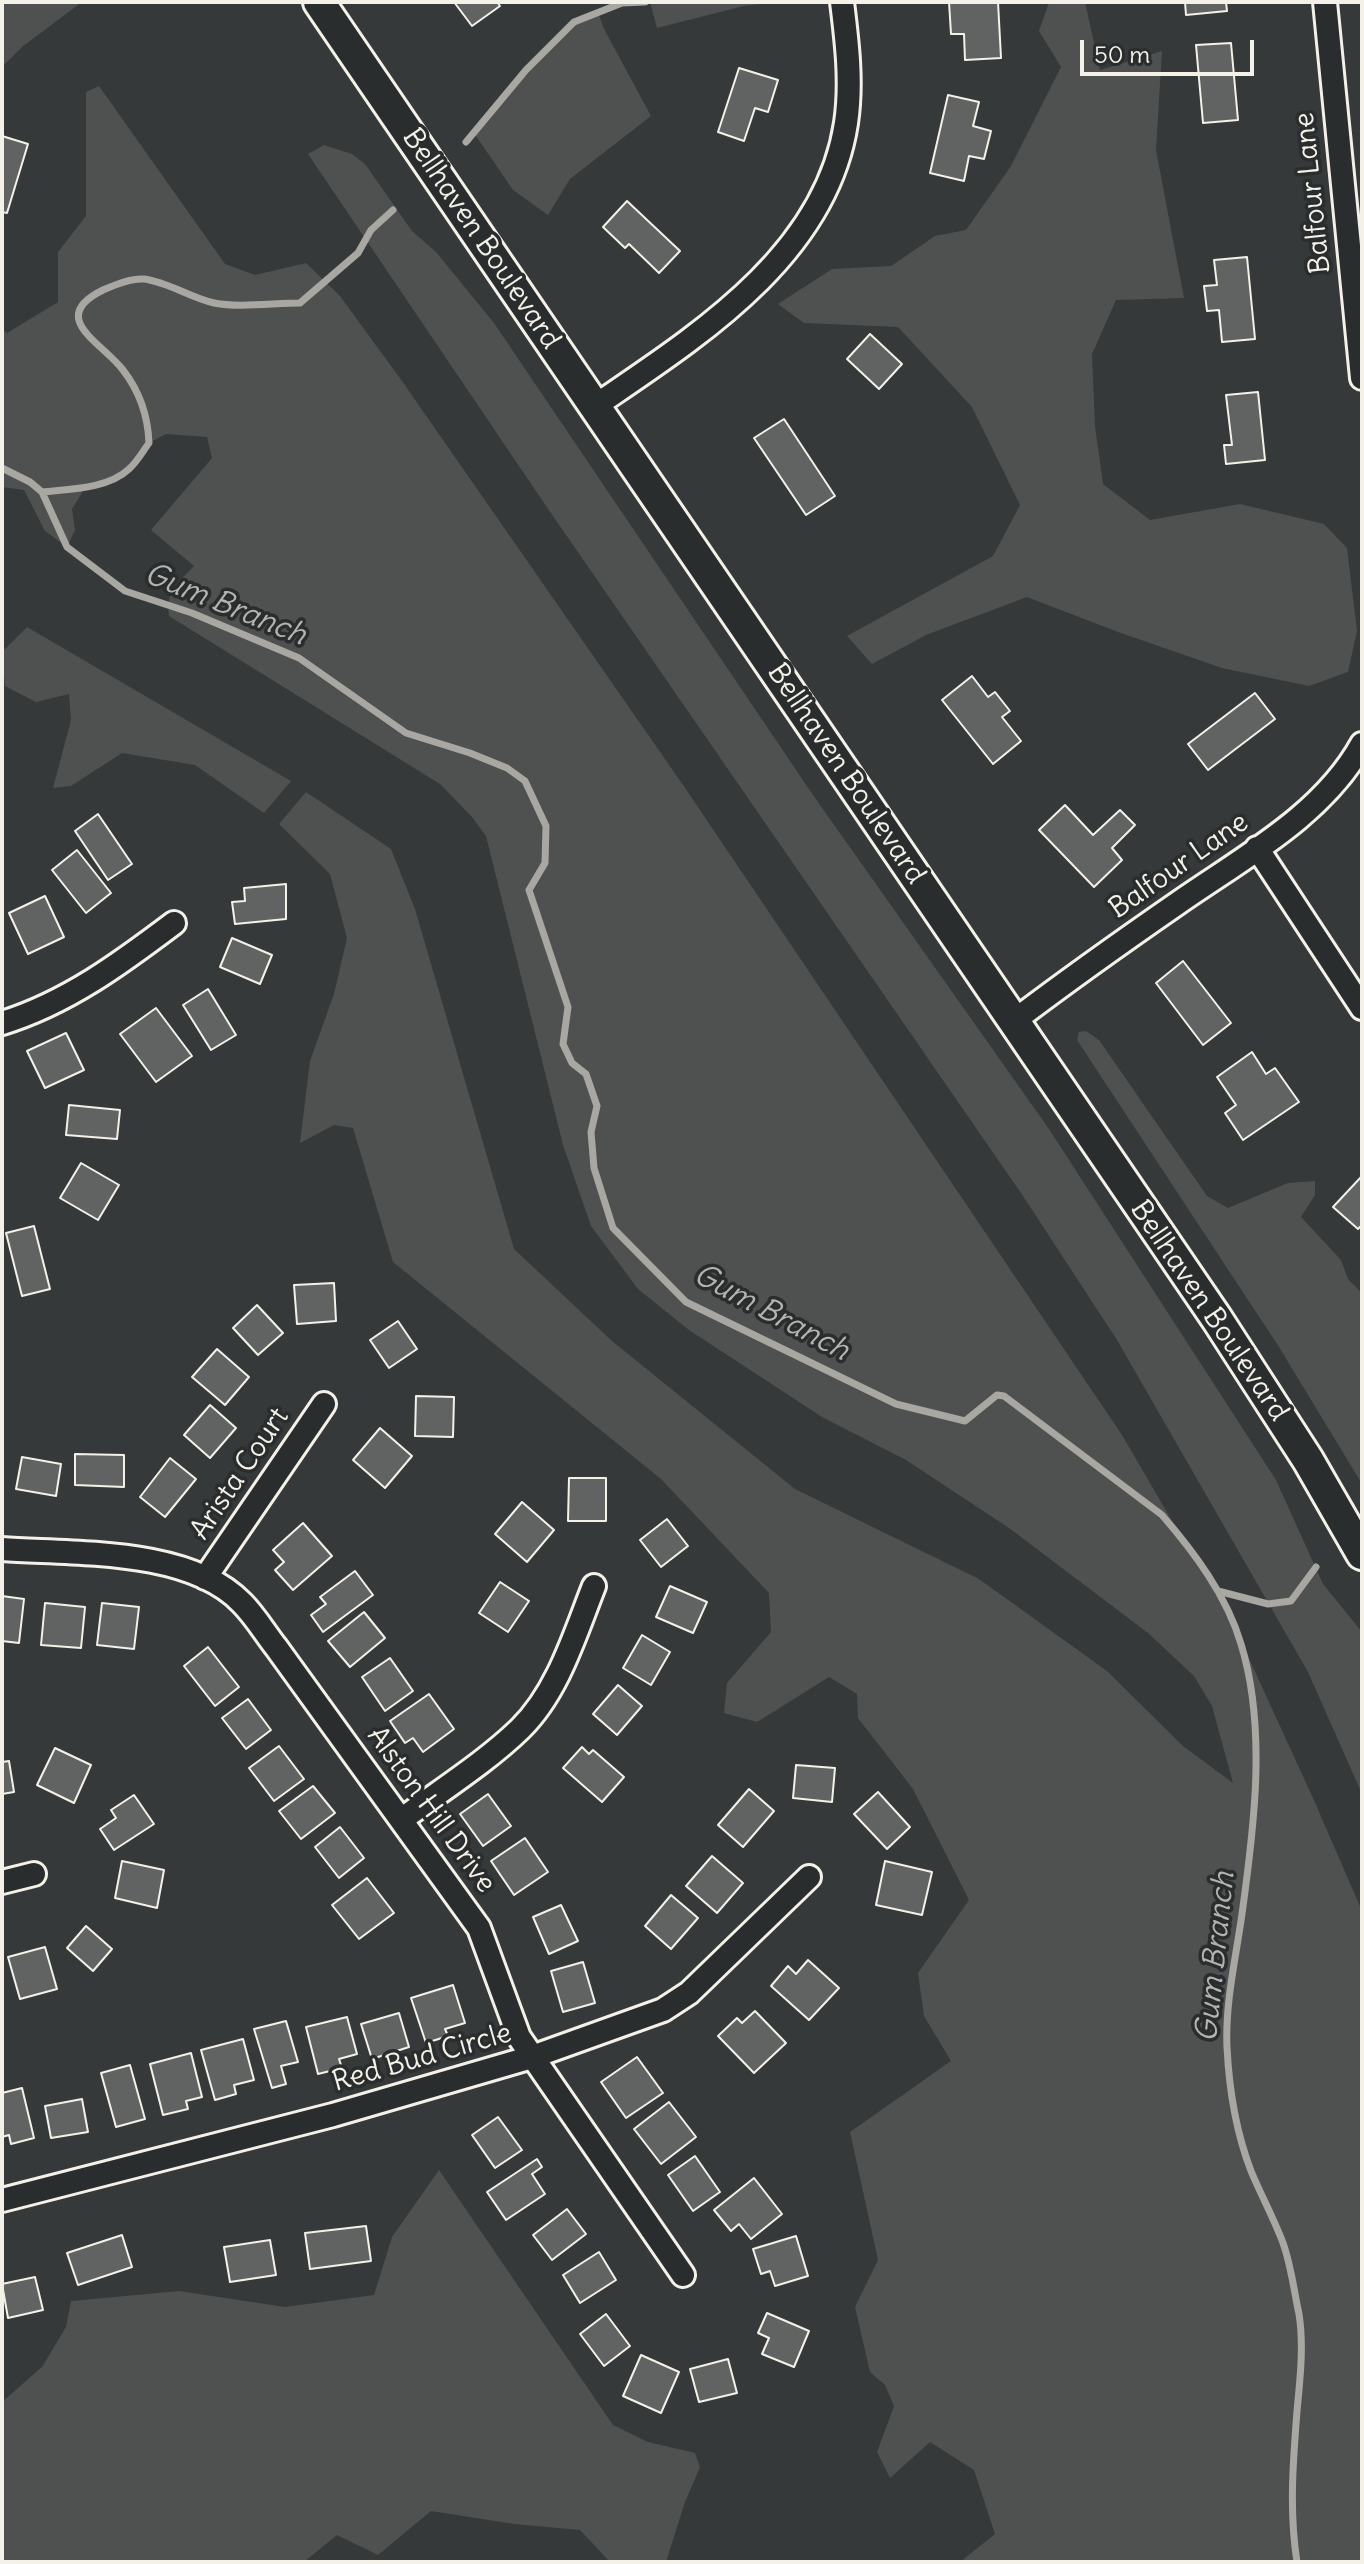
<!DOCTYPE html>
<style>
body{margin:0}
#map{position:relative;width:1364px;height:2564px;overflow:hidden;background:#363939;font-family:Delius,sans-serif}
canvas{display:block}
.frame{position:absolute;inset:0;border:4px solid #f4f1e8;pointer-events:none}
.scale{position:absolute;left:1080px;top:40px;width:174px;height:36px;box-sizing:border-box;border:4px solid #f4f1e8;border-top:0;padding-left:10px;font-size:24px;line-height:28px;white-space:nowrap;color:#f4f1e8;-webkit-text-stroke:6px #2a2d2e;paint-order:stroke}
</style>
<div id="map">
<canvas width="1364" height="2564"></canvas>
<div class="frame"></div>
<div class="scale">50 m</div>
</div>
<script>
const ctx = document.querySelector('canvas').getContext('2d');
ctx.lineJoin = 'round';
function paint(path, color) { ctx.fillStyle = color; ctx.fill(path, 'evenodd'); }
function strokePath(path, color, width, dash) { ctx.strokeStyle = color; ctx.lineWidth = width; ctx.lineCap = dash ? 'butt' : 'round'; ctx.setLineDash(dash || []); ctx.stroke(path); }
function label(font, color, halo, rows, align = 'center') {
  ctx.font = font + ' Delius,sans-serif'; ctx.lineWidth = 7; ctx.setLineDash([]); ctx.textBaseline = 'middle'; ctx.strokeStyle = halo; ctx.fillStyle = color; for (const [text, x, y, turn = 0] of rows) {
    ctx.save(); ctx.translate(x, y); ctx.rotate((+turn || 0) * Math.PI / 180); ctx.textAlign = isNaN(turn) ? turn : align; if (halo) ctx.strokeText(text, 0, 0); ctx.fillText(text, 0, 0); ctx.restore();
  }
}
const green = new Path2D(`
 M 2,2 L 82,2 L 22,47 L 2,67 Z
 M 650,2 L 776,2 L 744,6 L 657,28 Z
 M 1049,2 L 1085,2 L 1100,70 L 1162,51 L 1156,150 L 1184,298 L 1116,300 L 1092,354 L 1095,426 L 1103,484 L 1150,520 L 1240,504 L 1324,524 L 1347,548 L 1357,631 L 1348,672 L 1309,686 L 1222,668 L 1118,632 L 1027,597 L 926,635 L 872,664 L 847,636 L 993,556 L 1020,505 L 972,407 L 898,327 L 804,323 L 778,304 L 832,269 L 891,266 L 935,236 L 966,230 L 1011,166 L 1061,67 L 1039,31 Z
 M 598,12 L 604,29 L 651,116 L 570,179 L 548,215 L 513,190 L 474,133 L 574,22 Z
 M 99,86 L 225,264 L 255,275 L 306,263 L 340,296 L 402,381 L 681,782 L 1122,1435 L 1182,1538 L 1218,1591 L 1313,1798 L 1362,1911 L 1362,2562 L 960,2562 L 995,2534 L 974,2470 L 930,2442 L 890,2478 L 877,2452 L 894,2406 L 885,2385 L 870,2372 L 855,2307 L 878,2260 L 850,2132 L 951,2061 L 924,2016 L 918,1973 L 969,1900 L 913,1789 L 858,1718 L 857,1694 L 829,1677 L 757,1722 L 724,1713 L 727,1683 L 771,1632 L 769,1593 L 661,1479 L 393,1262 L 353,1128 L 334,1125 L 300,1143 L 310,1061 L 334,994 L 347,938 L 330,874 L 279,824 L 306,792 L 391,849 L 415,909 L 514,1249 L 612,1341 L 795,1489 L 979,1579 L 1107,1671 L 1183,1746 L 1233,1783 L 1212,1706 L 1194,1676 L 1148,1633 L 1009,1528 L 906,1460 L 822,1417 L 689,1330 L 638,1289 L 591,1226 L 563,1145 L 486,836 L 472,817 L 440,784 L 169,616 C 166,589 177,584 194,566 L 151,530 L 212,458 L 207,437 L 166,434 L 149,443 L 129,470 L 85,488 L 72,509 L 75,530 L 67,547 L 45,531 L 24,490 L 2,487 L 2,329 L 7,333 L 58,302 L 58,252 L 86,216 L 86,92 Z
 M 324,145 L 352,154 L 365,164 L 412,231 L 436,252 L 494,323 L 813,795 L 1049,1129 L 1276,1480 L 1323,1584 L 1362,1632 L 1362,1794 L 1308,1672 L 1117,1340 L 1023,1196 L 544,503 L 308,154 Z
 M 27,627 L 291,781 L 264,813 L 195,765 L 122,753 L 71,786 L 53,788 L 71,720 L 69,694 L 36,702 L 5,686 L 2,652 Z
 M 1086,1031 L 1099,1040 L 1207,1196 L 1228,1208 L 1288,1183 L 1315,1181 L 1315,1195 L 1301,1217 L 1341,1260 L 1348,1279 L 1362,1293 L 1362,1484 L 1279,1347 L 1077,1040 L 1079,1032 Z
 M 439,2170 L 613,2425 L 648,2442 L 695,2453 L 700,2467 L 685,2502 L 666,2562 L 610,2562 L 580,2530 L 514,2524 L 431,2511 L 378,2555 L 337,2535 L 304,2562 L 2,2562 L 2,2402 L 42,2367 L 66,2327 L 71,2301 L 179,2291 L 285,2307 L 374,2295 L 392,2237 Z`);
const stream = new Path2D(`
 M 466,142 L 526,70 L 574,22 L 622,3 L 645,2
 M 2,468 L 30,482 L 42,492 L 67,547 L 125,591 L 192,613 L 299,658 L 406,733 L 470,753 L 507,768 L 525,781 L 546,826 L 545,863 L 529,890 L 568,1007 L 563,1044 L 572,1063 L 586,1074 L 597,1106 L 591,1132 L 594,1168 L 613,1228 L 686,1302 L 896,1404 L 965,1421 L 997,1395 L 1004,1396 L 1162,1515 C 1194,1552 1227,1596 1241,1644 C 1267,1728 1254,1828 1242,1914 C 1236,1957 1225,2003 1227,2047 C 1229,2088 1236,2132 1251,2171 C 1261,2195 1274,2219 1283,2243 C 1291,2265 1294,2291 1299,2314 C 1304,2345 1300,2380 1297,2411 C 1293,2462 1289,2512 1297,2562
 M 42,492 C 69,489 108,489 129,469 C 137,462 143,451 149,443 C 148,415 140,392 123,370 C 103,343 46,318 103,290 C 114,285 132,278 144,279 C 168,282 191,298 214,303 C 239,308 274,303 300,303 L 358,253 L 371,230 L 393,210
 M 1218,1591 L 1268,1604 L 1291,1601 L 1316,1567`);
const building = new Path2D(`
 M 454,2 L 497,2 L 500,6 L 472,26 Z
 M 949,2 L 998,2 L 1001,58 L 965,60 L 964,34 L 951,34 Z
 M 1185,2 L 1226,2 L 1227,11 L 1186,15 Z
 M 1231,43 L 1238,120 L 1203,123 L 1196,45 Z
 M 739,68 L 778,80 L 768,112 L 755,108 L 744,141 L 718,132 Z
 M 948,95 L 979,102 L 973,126 L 991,131 L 984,159 L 969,156 L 964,181 L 930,173 Z
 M 2,136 L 28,144 L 7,213 L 2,212 Z
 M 627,201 L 680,251 L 659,273 L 629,244 L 625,248 L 603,227 Z
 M 1247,257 L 1255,339 L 1222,342 L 1219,310 L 1207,311 L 1204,286 L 1217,285 L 1214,260 Z
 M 870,334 L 902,364 L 879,389 L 847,359 Z
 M 1258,392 L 1265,460 L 1226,464 L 1224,445 L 1232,445 L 1226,395 Z
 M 784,419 L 835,496 L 806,515 L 754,438 Z
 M 972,676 L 988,697 L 995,692 L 1010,711 L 1002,717 L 1021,741 L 993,764 L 942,700 Z
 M 1255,693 L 1275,719 L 1208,770 L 1188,744 Z
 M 1065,805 L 1093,835 L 1120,810 L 1135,825 L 1112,848 L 1122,860 L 1094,887 L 1039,830 Z
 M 98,814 L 132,864 L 108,880 L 75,831 Z
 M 77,850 L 111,893 L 86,913 L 52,870 Z
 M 286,884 L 286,919 L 235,924 L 232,902 L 245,901 L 244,888 Z
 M 45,896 L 64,937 L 28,954 L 9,913 Z
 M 232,938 L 272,955 L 260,984 L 220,967 Z
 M 1183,961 L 1231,1023 L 1203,1045 L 1156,983 Z
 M 208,989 L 236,1035 L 211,1050 L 183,1005 Z
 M 156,1008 L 192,1056 L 156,1082 L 120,1034 Z
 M 66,1033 L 84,1070 L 45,1088 L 27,1051 Z
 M 1252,1052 L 1266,1074 L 1275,1068 L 1299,1102 L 1243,1140 L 1225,1113 L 1236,1105 L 1217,1077 Z
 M 69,1105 L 120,1110 L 117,1139 L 66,1135 Z
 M 81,1163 L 119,1185 L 98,1220 L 60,1198 Z
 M 1362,1176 L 1362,1225 L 1358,1229 L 1333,1207 Z
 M 34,1226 L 50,1289 L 22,1296 L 6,1233 Z
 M 334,1283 L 336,1321 L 297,1324 L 294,1285 Z
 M 257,1305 L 283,1333 L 258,1355 L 233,1328 Z
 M 398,1321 L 417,1349 L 389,1368 L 370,1340 Z
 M 217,1349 L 249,1377 L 225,1405 L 192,1377 Z
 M 416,1396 L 454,1397 L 453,1437 L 415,1436 Z
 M 210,1405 L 236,1428 L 210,1458 L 184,1435 Z
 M 380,1428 L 412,1456 L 385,1488 L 353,1460 Z
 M 75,1454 L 124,1455 L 124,1487 L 75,1485 Z
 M 22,1457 L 61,1464 L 56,1496 L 16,1489 Z
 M 170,1458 L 196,1479 L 165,1517 L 140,1497 Z
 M 569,1478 L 606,1478 L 606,1521 L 568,1521 Z
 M 522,1502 L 554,1530 L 527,1562 L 495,1534 Z
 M 667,1519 L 688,1546 L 661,1567 L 640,1540 Z
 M 303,1523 L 332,1556 L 293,1590 L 275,1570 L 284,1562 L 273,1550 Z
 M 355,1571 L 373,1595 L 323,1632 L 311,1615 L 326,1604 L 320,1597 Z
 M 500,1582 L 529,1601 L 508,1632 L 479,1613 Z
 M 670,1586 L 707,1602 L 693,1633 L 656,1617 Z
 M 2,1596 L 24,1599 L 19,1643 L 2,1641 Z
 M 45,1603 L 85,1607 L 81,1648 L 41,1645 Z
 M 102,1603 L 139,1607 L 134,1649 L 97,1645 Z
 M 364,1612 L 385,1638 L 350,1667 L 328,1641 Z
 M 642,1635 L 670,1652 L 651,1685 L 623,1668 Z
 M 208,1647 L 239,1687 L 215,1706 L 184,1666 Z
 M 390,1658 L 413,1691 L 385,1711 L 362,1677 Z
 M 618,1685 L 642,1706 L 617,1735 L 593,1714 Z
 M 429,1694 L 454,1729 L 423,1752 L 413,1738 L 405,1743 L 390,1721 Z
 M 248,1699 L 271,1730 L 246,1749 L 222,1718 Z
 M 279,1746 L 304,1779 L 274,1801 L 249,1768 Z
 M 582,1747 L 589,1754 L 593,1750 L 624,1777 L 602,1802 L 563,1768 Z
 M 55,1748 L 91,1765 L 74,1803 L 37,1785 Z
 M 9,1761 L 14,1792 L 2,1794 L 2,1762 Z
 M 796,1765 L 835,1768 L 832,1802 L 793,1798 Z
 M 313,1786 L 335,1813 L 301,1839 L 279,1811 Z
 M 749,1789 L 774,1811 L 743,1847 L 718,1825 Z
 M 878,1792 L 910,1827 L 887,1849 L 854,1814 Z
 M 488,1794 L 511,1826 L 483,1846 L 460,1814 Z
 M 134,1795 L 154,1824 L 114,1850 L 100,1829 L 116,1818 L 111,1810 Z
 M 340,1827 L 364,1858 L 339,1878 L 315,1847 Z
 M 525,1838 L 548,1872 L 514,1895 L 491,1861 Z
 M 712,1856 L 743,1883 L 717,1913 L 686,1886 Z
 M 122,1861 L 164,1870 L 157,1908 L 115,1898 Z
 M 885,1861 L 932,1872 L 922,1915 L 876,1905 Z
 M 367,1878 L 394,1913 L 359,1939 L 332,1905 Z
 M 671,1895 L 698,1918 L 671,1949 L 645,1926 Z
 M 561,1905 L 578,1941 L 549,1954 L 533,1917 Z
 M 86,1926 L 112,1949 L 93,1971 L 67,1948 Z
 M 45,1947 L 57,1989 L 20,1999 L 8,1957 Z
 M 808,1960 L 839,1988 L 809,2020 L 771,1986 L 788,1966 L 796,1974 Z
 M 583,1962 L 595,2003 L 563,2012 L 551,1971 Z
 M 453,1985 L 465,2023 L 445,2029 L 448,2036 L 426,2043 L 411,1998 Z
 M 755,2011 L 786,2043 L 754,2073 L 718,2036 L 737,2018 L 742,2023 Z
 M 399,2013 L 409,2047 L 372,2059 L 361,2024 Z
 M 347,2017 L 357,2054 L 339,2059 L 342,2068 L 318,2074 L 306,2027 Z
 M 286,2021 L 298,2062 L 281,2066 L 286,2084 L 272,2088 L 254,2029 Z
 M 243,2039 L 254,2080 L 234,2085 L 236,2094 L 215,2100 L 201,2050 Z
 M 191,2053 L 202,2097 L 186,2101 L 188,2109 L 163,2115 L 150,2064 Z
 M 637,2057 L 663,2093 L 626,2118 L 601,2082 Z
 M 130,2065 L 145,2119 L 116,2127 L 101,2073 Z
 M 22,2088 L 34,2138 L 11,2144 L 9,2135 L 2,2137 L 2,2093 Z
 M 82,2099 L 88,2132 L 51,2138 L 45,2106 Z
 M 669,2102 L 696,2137 L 661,2164 L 634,2129 Z
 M 498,2117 L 522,2150 L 495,2168 L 472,2135 Z
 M 695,2156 L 720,2192 L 693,2211 L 668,2175 Z
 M 537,2159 L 542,2167 L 532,2174 L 545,2194 L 506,2220 L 487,2192 Z
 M 754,2178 L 782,2214 L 751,2239 L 739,2224 L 731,2231 L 714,2210 Z
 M 567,2209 L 586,2234 L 552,2260 L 533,2235 Z
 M 366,2226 L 371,2261 L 310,2269 L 305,2233 Z
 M 122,2235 L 132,2267 L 78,2285 L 67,2253 Z
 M 796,2236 L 808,2276 L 775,2286 L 770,2271 L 761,2274 L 753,2249 Z
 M 270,2240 L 276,2275 L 230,2282 L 224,2247 Z
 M 599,2252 L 616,2280 L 580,2303 L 563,2275 Z
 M 35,2277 L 43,2310 L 8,2318 L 2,2284 Z
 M 767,2313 L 809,2331 L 794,2367 L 762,2354 L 769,2338 L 758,2333 Z
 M 606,2314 L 630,2346 L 604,2366 L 580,2334 Z
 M 641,2355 L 679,2372 L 661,2413 L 623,2396 Z
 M 728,2359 L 737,2393 L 699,2402 L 690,2369 Z`);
const street = new Path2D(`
 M 1325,2 L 1362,378
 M 595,406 C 696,337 826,256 846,123 C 852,83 847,42 842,2
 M 1257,848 L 1362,1008
 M 1014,1021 C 1068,980 1123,941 1178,903 C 1244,857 1323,815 1362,744
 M 2,1023 C 67,1003 121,963 174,923
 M 2,1549 C 74,1554 189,1548 242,1603 C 255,1616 265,1633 276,1647 L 479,1928 L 519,2037 L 683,2275
 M 205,1578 L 324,1404
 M 401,1820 C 440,1791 486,1762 520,1729 C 558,1692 575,1634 594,1586
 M 2,1882 L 34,1874
 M 2,2200 L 333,2115 L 532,2057 L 663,2010 L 689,1993 L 809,1877`);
const secondary = new Path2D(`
 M 319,2 L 1217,1319 L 1308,1460 L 1362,1554`);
const streetNames = [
 ["Balfour Lane",1313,193,-96],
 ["Bellhaven Boulevard",481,239,56],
 ["Bellhaven Boulevard",846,774,56],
 ["Balfour Lane",1179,866,-35],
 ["Bellhaven Boulevard",1209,1311,56],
 ["Arista Court",240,1474,-56],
 ["Alston Hill Drive",431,1810,54],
 ["Red Bud Circle",422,2058,-16]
];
const waterNames = [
 ["Gum Branch",225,605,22],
 ["Gum Branch",771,1313,28],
 ["Gum Branch",1216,1957,-84]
];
paint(green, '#4e514f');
strokePath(stream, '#a8a7a1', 7);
paint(building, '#616362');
strokePath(building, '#f4f1e8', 2);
strokePath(street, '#f4f1e8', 28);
strokePath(secondary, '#f4f1e8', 36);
strokePath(street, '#2a2d2e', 22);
strokePath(secondary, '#2a2d2e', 30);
label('28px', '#f4f1e8', '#2a2d2e', streetNames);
label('italic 30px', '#b4b3ad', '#2a2d2e', waterNames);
</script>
